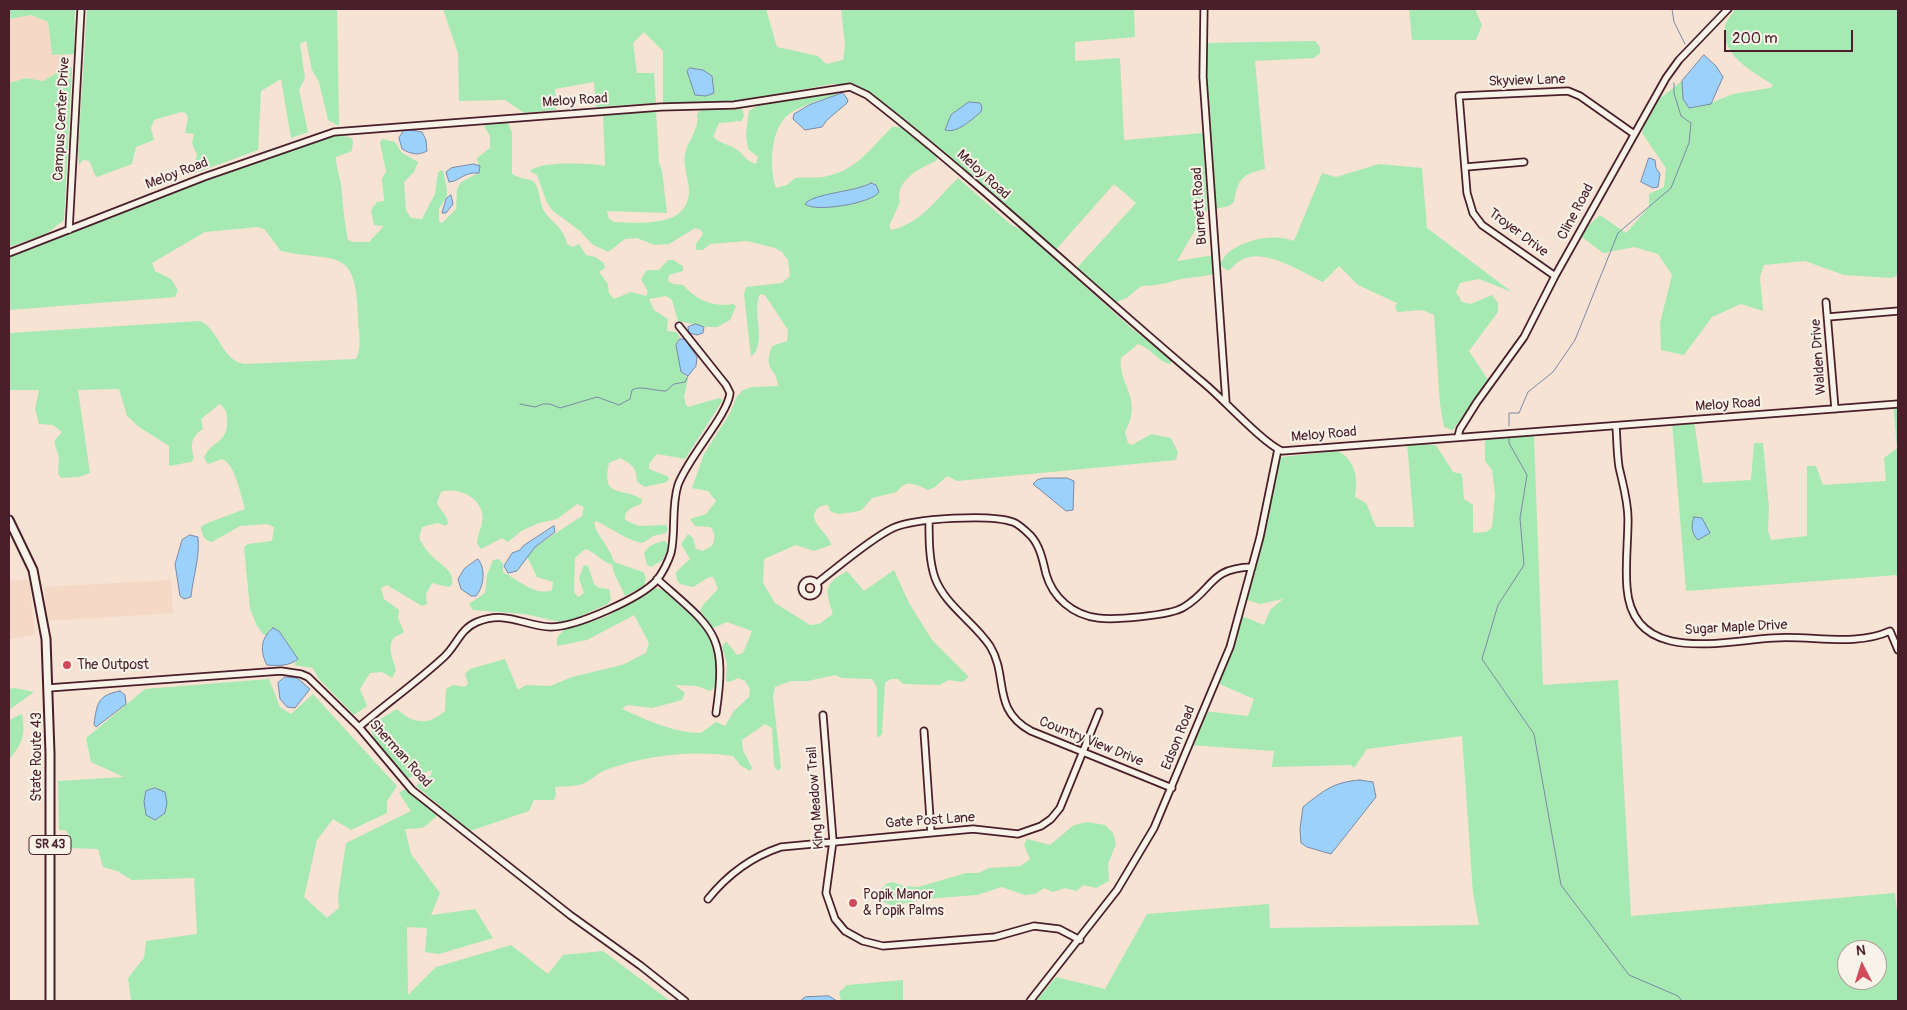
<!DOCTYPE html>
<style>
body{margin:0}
#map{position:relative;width:1907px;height:1010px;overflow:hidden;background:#f6e3d3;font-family:Pangolin,sans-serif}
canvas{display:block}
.frame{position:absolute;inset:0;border:10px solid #4a1f2b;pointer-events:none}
.north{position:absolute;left:1837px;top:940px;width:50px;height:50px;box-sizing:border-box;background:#f7f3e8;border:1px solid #b29e9c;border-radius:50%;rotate:355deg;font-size:14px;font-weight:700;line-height:20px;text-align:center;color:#4a1f2b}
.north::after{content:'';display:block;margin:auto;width:18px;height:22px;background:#d1495b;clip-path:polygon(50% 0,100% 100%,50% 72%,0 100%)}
.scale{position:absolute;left:1724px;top:30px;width:129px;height:22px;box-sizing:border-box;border:2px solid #4a1f2b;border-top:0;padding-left:6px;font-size:15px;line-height:18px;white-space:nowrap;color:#4a1f2b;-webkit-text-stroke:4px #f7f3e8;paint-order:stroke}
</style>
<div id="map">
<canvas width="1907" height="1010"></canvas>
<div class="frame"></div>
<div class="north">N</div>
<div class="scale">200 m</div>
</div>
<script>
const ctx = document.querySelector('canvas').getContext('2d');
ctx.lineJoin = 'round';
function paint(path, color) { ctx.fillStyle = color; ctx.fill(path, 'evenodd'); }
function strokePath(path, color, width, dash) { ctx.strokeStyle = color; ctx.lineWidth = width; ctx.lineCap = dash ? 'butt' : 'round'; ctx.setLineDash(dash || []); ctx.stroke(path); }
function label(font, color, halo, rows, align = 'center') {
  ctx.font = font + ' Pangolin,sans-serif'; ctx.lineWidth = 4; ctx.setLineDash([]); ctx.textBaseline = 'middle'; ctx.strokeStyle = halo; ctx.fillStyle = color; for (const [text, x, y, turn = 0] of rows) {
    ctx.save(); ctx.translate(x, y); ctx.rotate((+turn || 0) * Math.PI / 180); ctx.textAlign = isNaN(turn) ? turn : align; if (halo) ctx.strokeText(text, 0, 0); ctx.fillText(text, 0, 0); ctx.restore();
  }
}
const built = new Path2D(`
 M 25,14 L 37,17 L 48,22 L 51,53 L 54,56 L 66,53 L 68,66 L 43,81 L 26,78 L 9,83 L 9,19 Z
 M 29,579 L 35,635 L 9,639 L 9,581 Z
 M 171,580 L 173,613 L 47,621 L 44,587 Z`);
const green = new Path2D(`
 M 9,9 L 75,9 L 74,54 L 52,55 L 48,22 L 31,15 L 9,19 Z
 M 87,9 L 337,9 L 339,126 L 328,120 L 319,82 L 312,70 L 306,41 L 300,44 L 305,78 L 299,90 L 308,132 L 291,138 L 281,79 L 261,91 L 258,150 L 198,172 L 194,172 L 193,167 L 197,155 L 192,143 L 194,134 L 185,133 L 188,118 L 186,113 L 181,112 L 154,120 L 151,128 L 154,140 L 136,147 L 132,164 L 97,177 L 95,175 L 89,161 L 83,160 L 79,165 L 78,151 Z
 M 443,9 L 766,9 L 777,47 L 818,56 L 826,64 L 843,60 L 845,46 L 841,9 L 1134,9 L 1135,37 L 1075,42 L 1075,61 L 1120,58 L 1124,140 L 1203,133 L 1207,210 L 1177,261 L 1214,255 L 1214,274 C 1203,277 1192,277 1181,279 C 1167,283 1156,286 1141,286 L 1127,298 L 1111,304 L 1075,270 L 1136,203 L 1114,184 L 1053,253 L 887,107 L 855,84 L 832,84 L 735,102 L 663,104 L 663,51 L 644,32 L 633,43 L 637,73 L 654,73 L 656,103 L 596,107 L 594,82 L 555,89 L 556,110 L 524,113 L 505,100 L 459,101 L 458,53 Z
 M 1409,9 L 1475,9 L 1482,25 L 1476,40 L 1412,40 Z
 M 1735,9 L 1898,9 L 1898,275 L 1892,278 L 1844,275 L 1805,261 L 1764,265 L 1760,277 L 1763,311 L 1741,304 L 1712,317 L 1684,355 L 1661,350 L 1660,323 L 1672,275 L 1658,254 L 1634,247 L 1603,253 L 1582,237 L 1586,228 L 1600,215 L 1626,233 L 1649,207 L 1649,194 L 1664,187 L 1666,168 L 1642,133 L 1650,106 L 1682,81 L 1683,99 L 1689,108 L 1703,106 L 1733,94 L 1770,88 L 1773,85 C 1754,72 1720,56 1725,26 C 1726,21 1732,14 1735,9 Z
 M 1315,41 L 1320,47 L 1320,53 L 1314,58 L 1255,61 L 1265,169 C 1242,174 1238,179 1234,202 L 1229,206 L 1215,209 L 1212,207 L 1203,43 Z
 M 68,66 L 72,68 L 64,220 L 46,234 L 9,247 L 9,83 L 26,78 L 43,81 Z
 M 835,90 L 837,95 C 822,100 802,105 789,114 C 770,129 769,167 776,188 L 787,185 L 795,178 C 804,177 814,178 823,177 C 855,172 870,149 892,127 C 909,125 926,146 938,156 L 936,161 C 920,168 894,181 900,202 L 889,226 L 891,230 C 921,224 938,197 958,178 L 1010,224 L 1025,232 L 1129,326 L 1173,361 L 1170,364 C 1157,361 1151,348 1138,344 L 1121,358 C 1117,384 1144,398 1125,432 L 1128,443 L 1132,445 L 1151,434 L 1171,438 L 1178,452 L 1176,460 L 957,481 L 947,476 L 935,487 L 928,490 C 917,485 906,478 897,492 L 872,498 L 862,510 L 855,512 L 838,514 L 830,511 L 828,505 C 824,505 820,506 817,509 C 806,521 829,533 831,545 L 814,551 L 796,545 L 764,559 L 763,583 L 775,603 L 810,625 L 819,624 L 833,614 C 825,589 823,585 847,571 L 864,591 L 894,570 L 909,603 L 932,640 L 969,677 L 962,682 L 949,680 L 939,685 L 903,684 L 898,679 L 891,679 L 885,683 L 882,734 L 879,737 L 877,736 L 877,687 L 872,679 L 842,678 L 835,675 L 808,681 L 791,681 L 775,687 L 773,697 L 781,768 L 778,771 L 774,766 L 772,728 L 765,724 L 742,740 L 743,750 L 752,768 L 750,771 L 741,766 L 733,756 C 692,750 648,755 608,769 C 598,772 591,781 582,784 C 574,787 563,786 555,787 L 556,795 L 554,800 L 534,800 L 529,811 L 470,831 L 416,786 L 431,775 L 432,770 L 408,778 C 394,763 369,745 372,724 L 397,709 C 413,724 428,726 445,711 L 446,689 L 453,685 L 465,687 L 468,684 L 465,674 L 470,669 L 505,659 L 518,690 L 526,685 L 550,686 L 572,677 L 622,665 L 646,653 L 649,643 L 634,615 L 587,640 L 557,646 L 557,638 L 565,628 C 580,625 595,622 609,615 C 623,607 637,594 652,589 C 670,582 705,627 713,642 C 718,654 718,676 714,688 L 710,691 L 697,686 L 675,685 L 685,693 L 682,700 L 652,708 L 627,705 L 622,709 C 647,720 674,733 701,733 L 716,722 L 725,726 L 734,711 L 749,697 L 750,689 L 745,681 L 738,678 L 730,682 L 726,681 L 727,664 L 722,647 L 726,641 L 737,655 L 743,653 L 752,631 L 727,622 L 713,628 L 700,611 L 703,605 L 718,589 L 713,577 L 709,577 L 693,587 L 680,584 L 677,580 L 676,572 L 690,559 L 681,544 L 688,534 L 693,538 L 696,549 L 703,551 L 712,546 C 715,539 716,533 710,527 L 695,526 L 690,519 L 706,514 L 716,501 L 708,491 L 692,488 L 704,454 L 730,413 L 736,398 L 743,390 L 752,387 L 778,386 C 777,367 762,372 772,346 L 787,341 L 788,330 L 765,295 L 760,294 C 751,312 768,342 751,357 L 744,294 L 746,287 L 782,283 L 790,276 L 788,260 L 782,252 L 775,248 L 747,241 L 710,244 L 703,250 L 696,250 L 696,244 L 703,234 L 701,230 L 695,228 L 669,244 L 655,245 L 637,238 L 625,239 L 608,252 L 592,244 L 580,231 L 553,211 L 547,203 L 537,175 L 530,171 C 540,161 591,163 605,166 L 603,113 L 656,110 L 659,163 L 662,171 L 667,213 L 607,211 L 609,219 L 614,222 C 642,223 691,228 689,188 C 688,178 683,164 685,154 C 688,139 700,130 697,114 L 701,110 L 742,109 L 744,115 L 742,121 L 719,123 L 713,137 C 721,144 728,144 736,149 C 744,154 745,161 756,164 L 758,157 L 748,149 L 746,134 L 749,111 L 760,104 ZM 871,183 L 874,183 L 865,201 L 829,207 L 806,206 C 825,189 849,196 871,183 Z
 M 490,123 L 508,123 L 512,132 L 512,174 C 519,179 529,178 534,182 C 540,188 539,201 543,209 C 549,221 565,228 567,244 L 573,247 L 579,244 L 586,255 L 595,257 L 604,263 L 605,268 L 599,272 L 608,284 L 609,293 L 614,299 L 631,292 L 646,296 L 648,292 L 641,279 L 647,270 L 659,270 L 668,260 L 673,260 L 683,266 L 683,271 L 669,275 L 668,281 L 673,284 L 683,285 C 695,299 714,308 733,304 L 736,306 L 730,320 L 717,327 L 707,327 L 678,321 L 672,300 L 666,296 L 649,299 L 654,310 L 668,319 L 667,331 L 676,332 L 680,337 L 676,345 L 682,372 L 688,379 L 684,397 L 686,405 L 688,407 L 719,398 L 723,400 L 685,459 L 657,454 L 649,464 L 649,469 L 667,476 L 669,478 L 667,482 L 645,487 L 637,482 C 637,468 632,464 620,458 L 609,463 C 601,499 622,487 642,499 L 641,504 C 634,507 624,509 625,520 L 639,526 L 666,525 L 668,529 L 666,533 L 653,536 L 643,543 C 625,540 612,528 596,521 L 594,523 C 598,538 610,547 614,562 L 643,572 L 646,577 L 644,586 L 625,596 L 614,573 L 612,564 C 602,563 596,552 585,549 L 575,558 L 574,592 L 578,597 L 584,593 L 579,578 L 584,565 L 588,566 L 594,584 L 599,588 L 609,589 L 611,599 L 608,604 L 569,621 L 560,622 L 525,614 L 473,610 L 469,604 L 485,593 L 487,575 L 493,560 L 499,559 L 503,564 L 503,572 C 517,579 536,597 552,590 L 553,582 L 537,577 L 527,556 L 536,546 L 582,516 L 584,507 L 577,504 L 557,519 L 539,523 L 521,531 L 508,542 L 502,538 L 481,549 L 477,543 C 477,535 485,521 482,513 C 478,495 456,487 441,492 L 437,502 C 439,510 447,514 448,523 L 446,526 L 438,523 L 422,527 L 419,538 C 423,545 427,552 433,557 C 441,565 455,571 452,585 L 449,587 L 432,583 L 426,594 L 427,604 L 422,606 L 387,585 L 381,588 L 384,599 L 399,610 L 398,618 L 404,632 C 401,635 396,635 394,638 C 386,646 394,661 396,670 L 392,678 L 382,672 L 370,673 L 360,689 L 367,706 L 354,715 L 318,678 L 313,668 L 294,665 L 298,659 L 279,631 L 269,631 L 266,635 L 263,634 L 257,626 L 250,609 L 244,547 L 248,544 L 272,541 L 274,527 L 267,524 L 240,526 L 212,542 C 205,541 201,534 201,527 L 205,524 L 245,509 C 241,496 235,463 222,459 L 208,464 L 204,458 C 211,440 228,444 227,421 C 227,413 226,409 220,404 L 201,419 L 203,429 C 191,437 190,444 194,458 L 191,462 L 169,466 L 169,446 L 139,427 L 127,416 L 119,389 L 78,390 L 90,473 L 79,477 L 61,478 L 58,474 L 59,457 L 55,445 L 55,440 L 62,432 L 53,425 L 39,424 L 35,409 L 39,390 L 9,390 L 9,333 L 200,321 C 221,331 220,359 244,364 L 356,359 C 363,347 358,330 358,316 C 356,245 336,263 281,251 L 264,229 L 258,227 L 205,232 L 152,263 L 155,271 L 171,279 L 178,290 L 175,297 L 9,310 L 9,255 C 52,242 91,223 132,206 C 196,181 261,158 326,139 L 331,135 L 349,137 L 353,140 L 352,151 L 336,157 C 336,167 339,174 341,184 C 343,203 344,221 348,240 L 353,242 L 369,242 L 384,226 L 374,225 L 371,210 L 377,202 L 384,201 L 384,199 L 382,179 L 386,171 L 380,143 L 382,139 L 395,142 L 402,153 L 418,162 L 414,172 L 404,182 L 406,210 L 411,218 L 422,219 L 435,194 L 438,172 L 443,170 L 447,190 L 447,196 L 439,209 L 439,221 L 442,223 L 456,209 L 457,189 L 461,182 L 480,172 L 477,158 L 490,148 L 490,136 L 484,126 Z
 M 1379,164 L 1422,168 L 1427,228 L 1512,292 L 1479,279 L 1460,283 L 1456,292 L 1462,302 L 1471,304 L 1492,295 L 1498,303 L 1498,312 L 1469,351 L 1489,381 L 1453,430 L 1444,427 L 1440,404 L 1434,315 L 1422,310 L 1398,312 L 1395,308 L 1397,303 L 1358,285 L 1339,266 L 1323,282 C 1303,273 1266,248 1243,259 C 1238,261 1233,267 1228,271 L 1219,265 C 1222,261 1225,255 1229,252 C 1245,239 1276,233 1294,241 L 1322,173 L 1336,177 Z
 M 1893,404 L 1898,404 L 1898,575 L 1686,591 L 1672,422 L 1694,420 L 1703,483 L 1751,480 L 1754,443 L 1763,443 L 1769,507 L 1768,531 L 1771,540 L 1807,536 L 1807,466 L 1816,466 L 1823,485 L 1886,481 L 1884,458 L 1897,448 Z
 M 1534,435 L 1543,685 L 1618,680 L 1631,916 L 1895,893 L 1898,921 L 1898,1001 L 1036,1001 L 1056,977 L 1105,989 L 1147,914 L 1269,904 L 1270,928 L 1479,925 L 1473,893 L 1462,736 L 1367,749 L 1354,768 L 1351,765 L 1272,767 L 1274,751 L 1190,745 L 1203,711 L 1248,716 L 1254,699 L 1215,682 L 1239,615 L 1264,625 L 1270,610 L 1283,599 L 1260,604 L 1244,599 L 1278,462 L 1282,457 L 1338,451 C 1356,461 1358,478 1355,497 L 1366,503 L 1376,527 L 1414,527 L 1407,443 L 1436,445 L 1453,472 L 1462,474 L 1464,499 L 1473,505 L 1473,533 L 1487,532 L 1492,527 L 1495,494 L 1492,470 L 1485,461 L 1485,438 ZM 1847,950 L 1877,950 L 1877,980 L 1847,980 Z
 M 665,541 L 669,546 L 663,560 L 651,567 L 647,565 L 644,553 C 649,545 656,542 665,541 Z
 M 269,679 L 280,707 L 291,714 L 313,694 L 397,786 L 387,801 L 387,813 L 351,830 L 333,819 L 317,840 L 304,897 L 327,918 L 339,908 L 338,896 L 346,843 L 411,811 L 399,793 L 406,788 L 438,815 L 423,828 L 405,829 L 411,854 L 440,893 L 431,915 L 475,909 L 493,938 L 439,954 L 425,952 L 427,928 L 407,927 L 408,995 L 436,967 L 511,945 L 548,974 L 563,955 L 603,951 L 670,1001 L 131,1001 L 128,978 L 144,958 L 146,941 L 197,934 L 194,878 L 132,880 L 117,871 L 103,867 L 98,849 L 71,848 L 69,835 L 65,830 L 59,830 L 58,781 L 124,777 L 91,762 L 86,738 L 145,689 Z
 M 15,688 L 34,692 L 9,710 L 9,689 Z
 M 22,714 C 26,737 22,743 9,760 L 9,720 Z
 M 1088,822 L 1105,825 L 1113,833 L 1116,844 L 1108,864 L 1109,881 L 1096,888 L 1083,885 L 1077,891 L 1065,888 L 1053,892 L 1044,888 L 1035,894 L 1025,895 L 1002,887 L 977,895 L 924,899 L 893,906 L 882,901 L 880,891 L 886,884 L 892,882 L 904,886 L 918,887 L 966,873 L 978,873 L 989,868 L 1021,866 L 1030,859 L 1024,845 L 1027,839 L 1050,845 L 1074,825 Z
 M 903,980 L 903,1001 L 841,1001 L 839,992 L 847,985 Z`);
const water = new Path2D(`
 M 1704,55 L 1716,66 L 1723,77 L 1711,104 L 1689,108 L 1683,99 L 1682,81 Z
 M 690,68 L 703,70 L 712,76 L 714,93 L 706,96 L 695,95 L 687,71 Z
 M 843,93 L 848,100 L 847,103 L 827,120 L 822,127 L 805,130 L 793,119 L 794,114 L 809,105 Z
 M 969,102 L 980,103 L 982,107 L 981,112 C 972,119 957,134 945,130 L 951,115 Z
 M 405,129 L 422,132 L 426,140 L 427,151 C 418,156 411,154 402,149 L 399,138 Z
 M 1649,158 L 1655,160 L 1656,168 L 1660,174 L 1658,187 L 1653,188 L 1641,182 Z
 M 474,164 L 480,166 L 479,173 C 462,172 461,181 449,182 L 446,172 L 451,168 Z
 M 871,183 L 876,185 L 879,192 C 873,203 814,213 805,204 C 813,193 856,192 871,183 Z
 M 451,195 L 453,204 L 446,213 L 442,213 L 446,199 Z
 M 696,324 L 704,327 L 703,333 L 697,335 L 689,333 L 688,327 Z
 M 680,339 L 685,339 L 697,357 L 696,366 L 688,376 L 681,372 L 676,345 Z
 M 1044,478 L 1067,478 L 1074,481 L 1073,510 L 1066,511 L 1033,484 L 1037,480 Z
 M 1694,517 L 1702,518 L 1710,533 L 1698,540 C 1691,533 1691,525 1694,517 Z
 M 554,526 L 555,532 L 535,547 L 517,571 L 508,573 L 504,566 L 512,553 L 520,550 L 523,546 Z
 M 190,535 L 198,537 C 200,558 193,576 191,597 L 184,599 L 180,596 L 175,564 L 182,540 Z
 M 478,559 C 486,568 484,587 476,596 L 471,596 L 461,589 L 458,579 L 464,569 Z
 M 273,628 L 279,631 L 298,659 C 290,666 278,666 267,665 C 260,652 260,638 273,628 Z
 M 285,677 L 297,678 L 310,689 L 295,708 L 287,707 L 280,699 L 278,683 Z
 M 120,691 L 125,695 L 126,704 L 96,727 L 94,724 C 97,703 98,695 120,691 Z
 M 1360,780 L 1373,782 L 1376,797 L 1331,854 L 1307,847 L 1301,843 L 1300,829 L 1303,807 C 1323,791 1333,782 1360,780 Z
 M 155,788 L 165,792 L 167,803 L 165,813 L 155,820 L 146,815 L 144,801 L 146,791 Z
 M 829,996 L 837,1001 L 800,1001 L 805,997 Z`);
const stream = new Path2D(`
 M 1672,9 L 1674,22 L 1685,44
 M 520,404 L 535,407 L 543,404 L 550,404 L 560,408 L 597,397 L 619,405 L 630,399 L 632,390 C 640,385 654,391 666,391 L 674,384 L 685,382 L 688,376
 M 1509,426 L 1509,413 L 1519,413 L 1528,392 L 1553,372 L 1575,340 L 1618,233 L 1671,188 L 1689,143 L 1691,123 L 1681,116 L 1674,93 L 1674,83
 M 1509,438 L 1509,443 L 1527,475 L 1520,518 L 1524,565 L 1498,605 L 1482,659 L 1534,734 L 1561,885 L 1629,975 L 1678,996 L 1682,1001`);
const minor = new Path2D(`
 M 1204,9 L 1203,77 L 1226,402
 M 1466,167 L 1524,162
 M 69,230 L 81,9
 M 9,253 L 204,177 L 334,132 L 661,107 L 734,105 L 850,87 L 867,95 C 984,186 1092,289 1205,384 C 1223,399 1264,444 1282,451 L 1898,404
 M 1555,276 L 1482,225 L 1473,213 L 1467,193 L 1459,96 L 1568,91 L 1580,96 L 1634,134
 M 1826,302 L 1835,409
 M 1828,317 L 1898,311
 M 1616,426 C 1617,440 1617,454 1619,467 C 1623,485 1628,501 1628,519 C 1628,542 1625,565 1627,588 C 1633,665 1722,641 1773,638 C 1811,635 1855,647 1890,631 L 1898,650
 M 1458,436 L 1460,429 L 1477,402 L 1524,337 L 1555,276 L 1666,78 L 1679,60 L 1728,9
 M 929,521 C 929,539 929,561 935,578 C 945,605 974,622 990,646 C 1009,677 991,709 1031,731 L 1172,788
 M 657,579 C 713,629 728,633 716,713
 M802 588a8 8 0 1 1 16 0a8 8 0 1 1-16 0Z
 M 817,583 C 838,567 870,539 893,528 C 915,518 991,514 1013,522 C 1019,524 1026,531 1031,536 C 1040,546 1043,561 1046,574 C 1053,598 1073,615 1098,618 C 1114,620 1170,616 1184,607 C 1214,589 1209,568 1252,567
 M 48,688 L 281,671 L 301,674 L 308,677 L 359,727 L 412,790 L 570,915 L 641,966 L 685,1001
 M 823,715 L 833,841 L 826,893 L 835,919 L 845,931 L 863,941 L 883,946 L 995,937 L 1034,926 L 1059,929 L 1080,940
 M 359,727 C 387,703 417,682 444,657 C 457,645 460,629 477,622 C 507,610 523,626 551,627 C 576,627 641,598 657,580 C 663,572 668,562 671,553 C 676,531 671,507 678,485 C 688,457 728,415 730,393 L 726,385 L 679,326
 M 924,731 L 931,833
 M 708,899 C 728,874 751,857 781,847 L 973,829 L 1018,834 L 1041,826 L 1051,819 L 1060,808 L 1099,712
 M 1030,1001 L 1117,890 L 1154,828 L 1230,647 L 1260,537 L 1278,449`);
const major = new Path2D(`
 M 9,520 L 33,570 L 46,639 L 50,753 L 50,1001`);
const markers = [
 [67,665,5,"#d1495b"],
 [853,903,5,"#d1495b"]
];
const shields = [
 [50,845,42]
];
const shieldNames = [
 ["SR 43",50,845]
];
const streetNames = [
 ["Skyview Lane",1527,81,-2],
 ["Meloy Road",575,101,-4],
 ["Campus Center Drive",62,119,-87],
 ["Meloy Road",177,174,-21],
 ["Meloy Road",983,175,42],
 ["Burnett Road",1200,206,-94],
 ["Cline Road",1576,212,-62],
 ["Troyer Drive",1518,233,37],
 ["Walden Drive",1819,357,-94],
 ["Meloy Road",1728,405,-4],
 ["Meloy Road",1324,435,-5],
 ["Sugar Maple Drive",1736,628,-3],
 ["Edson Road",1179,738,-68],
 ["Country View Drive",1091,742,22],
 ["Sherman Road",400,754,48],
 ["State Route 43",37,757,-90],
 ["King Meadow Trail",816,798,-94],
 ["Gate Post Lane",930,821,-4]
];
const poiNames = [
 ["The Outpost",77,665],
 ["Popik Manor",863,895],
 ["& Popik Palms",863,911]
];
paint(built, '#f5d8c5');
paint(green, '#a6e9b3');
paint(water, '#9bd1fa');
strokePath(water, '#7b8aa7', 1);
strokePath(stream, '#7b8aa7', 1);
strokePath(minor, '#4a1f2b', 9);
strokePath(major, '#4a1f2b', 11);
strokePath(minor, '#f7f3e8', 5.5);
strokePath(major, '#f7f3e8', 7);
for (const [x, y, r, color] of markers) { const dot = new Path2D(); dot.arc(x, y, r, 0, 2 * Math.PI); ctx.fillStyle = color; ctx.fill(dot); strokePath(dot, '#f7f3e8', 2); }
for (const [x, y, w] of shields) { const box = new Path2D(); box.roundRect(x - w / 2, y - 9.5, w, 19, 4); ctx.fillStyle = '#f7f3e8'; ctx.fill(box); strokePath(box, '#4a1f2b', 1); }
label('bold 12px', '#4a1f2b', null, shieldNames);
label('14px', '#4a1f2b', '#f7f3e8', streetNames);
label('14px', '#4a1f2b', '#f7f3e8', poiNames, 'left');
</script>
